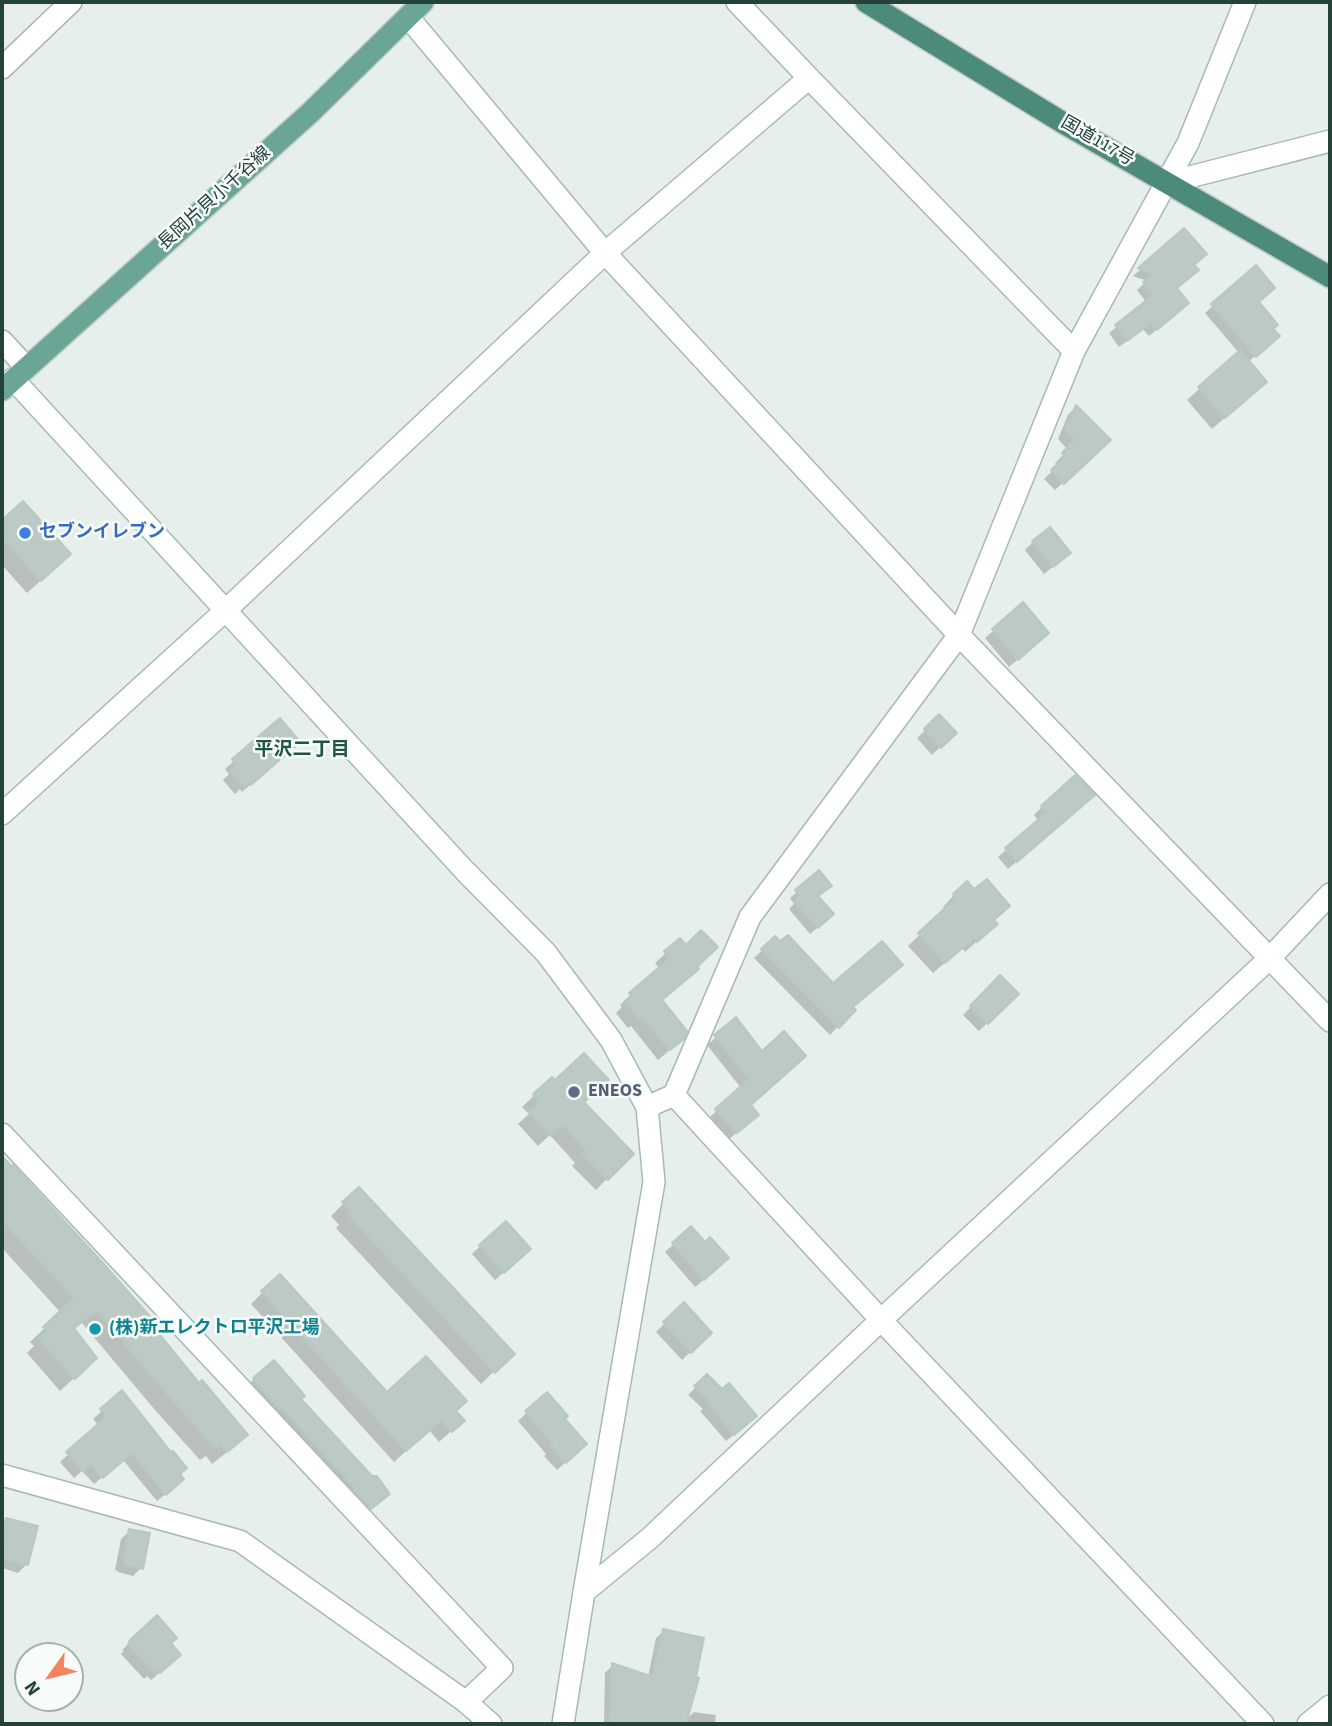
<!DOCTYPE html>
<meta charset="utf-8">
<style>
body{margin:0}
#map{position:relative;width:1332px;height:1726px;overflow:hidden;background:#e6efeb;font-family:"Source Sans 3",sans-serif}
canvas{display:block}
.frame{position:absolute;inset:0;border:4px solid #24423a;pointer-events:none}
.north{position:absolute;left:14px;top:1642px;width:70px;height:70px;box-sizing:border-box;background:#f7fbf9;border:2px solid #a3b1ad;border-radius:50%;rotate:236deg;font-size:19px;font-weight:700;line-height:28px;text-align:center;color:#24423a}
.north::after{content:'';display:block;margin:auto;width:24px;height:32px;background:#f4845f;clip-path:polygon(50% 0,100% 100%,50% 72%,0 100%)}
</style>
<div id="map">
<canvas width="1332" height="1726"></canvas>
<div class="frame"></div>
<div class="north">N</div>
</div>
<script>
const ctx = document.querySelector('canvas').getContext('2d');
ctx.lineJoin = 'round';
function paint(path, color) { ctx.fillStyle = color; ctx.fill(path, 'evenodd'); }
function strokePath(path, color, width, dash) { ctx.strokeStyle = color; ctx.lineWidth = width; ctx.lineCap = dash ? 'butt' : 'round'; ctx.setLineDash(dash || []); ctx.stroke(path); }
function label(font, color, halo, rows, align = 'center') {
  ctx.font = font + ' "Source Sans 3","Noto Sans JP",sans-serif'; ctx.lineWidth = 5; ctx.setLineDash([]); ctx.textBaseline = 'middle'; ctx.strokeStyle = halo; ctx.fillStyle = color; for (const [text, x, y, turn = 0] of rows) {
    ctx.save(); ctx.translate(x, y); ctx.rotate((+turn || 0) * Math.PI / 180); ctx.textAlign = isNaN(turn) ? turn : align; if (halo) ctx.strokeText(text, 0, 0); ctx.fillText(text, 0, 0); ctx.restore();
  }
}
const shadow = new Path2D(`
 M 1184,231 L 1192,265 L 1175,289 L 1180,310 L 1149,336 L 1143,329 L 1119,347 L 1109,333 L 1147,303 L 1137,290 L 1147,281 L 1133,276 Z
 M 1255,268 L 1257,303 L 1271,329 L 1270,343 L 1248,362 L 1252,394 L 1212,429 L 1187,400 L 1239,353 L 1205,313 Z
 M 1076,407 L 1101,448 L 1055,490 L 1044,479 L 1058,466 L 1055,463 L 1068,450 L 1058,439 L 1068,415 Z
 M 23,503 L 56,567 L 27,593 L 2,565 L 2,522 Z
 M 1033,542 L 1060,561 L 1044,574 L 1025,550 Z
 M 1023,605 L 1039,641 L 1009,667 L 985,638 Z
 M 939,717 L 955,733 L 932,755 L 917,738 Z
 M 280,721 L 275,763 L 242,792 L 240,789 L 235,794 L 223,780 L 229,774 L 225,769 Z
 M 1084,803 L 1008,869 L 998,857 L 1039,821 L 1034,815 L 1042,807 Z
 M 797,892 L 817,897 L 825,921 L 810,934 L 789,909 L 794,904 L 790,898 Z
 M 954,895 L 992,920 L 984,935 L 965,952 L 962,948 L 933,973 L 908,946 L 946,910 L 943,907 Z
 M 775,938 L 854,1010 L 830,1035 L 754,958 Z
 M 686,947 L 660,1001 L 671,1049 L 658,1060 L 631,1026 L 628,1028 L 616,1013 L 622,1007 L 620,1005 L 631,994 L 660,969 L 655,963 L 666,953 Z
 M 1000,978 L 1017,994 L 979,1031 L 963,1015 Z
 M 736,1020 L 761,1054 L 749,1106 L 748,1123 L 728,1140 L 709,1118 L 741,1088 L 707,1045 Z
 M 552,1079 L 582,1103 L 631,1154 L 596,1190 L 572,1166 L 575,1163 L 550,1135 L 538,1146 L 518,1124 L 529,1114 L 522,1107 Z
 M 5,1163 L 148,1324 L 199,1385 L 246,1435 L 232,1448 L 212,1464 L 206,1456 L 200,1460 L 155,1410 L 82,1323 L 73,1330 L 81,1372 L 60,1391 L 27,1353 L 34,1346 L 30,1342 L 61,1313 L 2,1248 L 2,1166 Z
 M 344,1203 L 512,1354 L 481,1384 L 336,1228 L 339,1225 L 331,1216 Z
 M 691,1229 L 719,1267 L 695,1287 L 665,1252 Z
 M 480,1246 L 521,1257 L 495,1280 L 472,1254 Z
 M 263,1292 L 387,1394 L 454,1411 L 462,1421 L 439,1442 L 429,1430 L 394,1462 L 251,1304 Z
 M 684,1305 L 710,1333 L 682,1360 L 656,1332 Z
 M 707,1376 L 747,1424 L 726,1441 L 700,1411 L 703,1409 L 688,1395 Z
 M 254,1379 L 299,1399 L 379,1502 L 362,1515 L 246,1387 Z
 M 122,1393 L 171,1455 L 178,1474 L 174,1487 L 157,1501 L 123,1460 L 94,1484 L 82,1471 L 74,1478 L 60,1462 L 99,1426 L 93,1419 Z
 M 547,1394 L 563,1419 L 577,1452 L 557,1470 L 544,1456 L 546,1454 L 518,1421 Z
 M 7,1520 L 26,1565 L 18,1573 L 2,1568 L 2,1523 Z
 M 130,1531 L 141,1568 L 133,1576 L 118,1572 L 118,1571 L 115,1570 L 121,1539 Z
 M 157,1618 L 169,1643 L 171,1663 L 151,1680 L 147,1676 L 144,1679 L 121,1654 L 124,1651 L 122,1650 Z
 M 664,1631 L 685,1720 L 694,1712 L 716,1715 L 715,1724 L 604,1724 L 605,1673 L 613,1665 L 648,1677 L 656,1638 Z`);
const building = new Path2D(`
 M 1184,228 L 1207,254 L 1194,265 L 1199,270 L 1177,288 L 1189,303 L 1157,330 L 1151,323 L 1127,341 L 1115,325 L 1153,295 L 1143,282 L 1153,274 L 1138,268 Z
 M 1256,265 L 1275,288 L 1259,302 L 1278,325 L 1273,329 L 1280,336 L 1256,357 L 1211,304 Z
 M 1240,350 L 1267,382 L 1225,418 L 1198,387 Z
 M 1076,405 L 1111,440 L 1064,484 L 1051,470 L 1065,457 L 1062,453 L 1075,440 L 1065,431 Z
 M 23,501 L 71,554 L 41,581 L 2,538 L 2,520 Z
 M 1050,527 L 1071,553 L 1053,567 L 1032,541 Z
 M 1023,602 L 1049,633 L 1018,660 L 992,629 Z
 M 939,714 L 957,733 L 941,748 L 924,729 Z
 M 280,718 L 300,742 L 251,785 L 249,782 L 244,787 L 230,771 L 237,765 L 232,759 Z
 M 1075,775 L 1095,795 L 1017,862 L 1005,848 L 1047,812 L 1041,806 Z
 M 819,870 L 832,886 L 818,896 L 834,914 L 818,928 L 794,901 L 800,896 L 795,890 Z
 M 987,879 L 1010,906 L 994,920 L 998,924 L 977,942 L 974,938 L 945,963 L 918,933 L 956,898 L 953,894 L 967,881 L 974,889 Z
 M 701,930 L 718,947 L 698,966 L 699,969 L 662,1000 L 687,1031 L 684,1039 L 670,1050 L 642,1017 L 640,1019 L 625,1001 L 632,996 L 629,993 L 670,958 L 664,951 L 680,938 L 686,945 Z
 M 788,935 L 833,983 L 882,941 L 903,965 L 853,1007 L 856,1010 L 839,1028 L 761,949 L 775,936 L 780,941 Z
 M 1000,975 L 1019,994 L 988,1024 L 970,1006 Z
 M 736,1017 L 762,1051 L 784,1031 L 806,1056 L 751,1105 L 759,1115 L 737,1133 L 715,1109 L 749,1079 L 714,1035 Z
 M 584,1053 L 609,1080 L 584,1102 L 634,1154 L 608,1180 L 582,1154 L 586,1150 L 563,1124 L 551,1136 L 529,1112 L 540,1102 L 533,1094 L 552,1077 L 555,1080 Z
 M 2,1156 L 11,1166 L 13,1165 L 102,1262 L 154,1321 L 151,1324 L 199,1383 L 202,1380 L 248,1435 L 227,1452 L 220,1444 L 215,1448 L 169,1396 L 97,1310 L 74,1328 L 97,1358 L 75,1379 L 49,1350 L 39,1338 L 47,1331 L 43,1327 L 74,1298 L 2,1220 Z
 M 359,1187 L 515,1354 L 495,1373 L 348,1214 L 351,1211 L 342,1202 Z
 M 506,1221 L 531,1249 L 504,1273 L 479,1245 Z
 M 691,1226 L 705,1242 L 710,1237 L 729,1258 L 704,1280 L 672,1243 Z
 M 280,1274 L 387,1392 L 426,1356 L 467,1401 L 456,1411 L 465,1421 L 452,1432 L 442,1420 L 406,1451 L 261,1291 Z
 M 684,1302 L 712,1333 L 691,1353 L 663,1322 Z
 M 274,1360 L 305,1396 L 301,1399 L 372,1476 L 377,1476 L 390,1494 L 371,1509 L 354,1490 L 356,1489 L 281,1407 L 279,1408 L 253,1378 Z
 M 707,1374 L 722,1389 L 729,1383 L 757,1416 L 734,1435 L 707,1402 L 709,1400 L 694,1386 Z
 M 122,1390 L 171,1452 L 173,1451 L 187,1468 L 180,1474 L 184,1479 L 166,1495 L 132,1453 L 103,1478 L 91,1464 L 83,1471 L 66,1452 L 106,1417 L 100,1409 Z
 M 547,1392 L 568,1416 L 565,1419 L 587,1444 L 566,1463 L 551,1446 L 553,1445 L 525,1411 Z
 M 6,1518 L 38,1526 L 28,1565 L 3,1559 L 6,1547 L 2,1546 L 2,1522 L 5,1522 Z
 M 129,1529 L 150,1533 L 143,1569 L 125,1564 L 125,1563 L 123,1562 Z
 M 157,1615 L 177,1638 L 171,1643 L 181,1655 L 160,1673 L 157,1669 L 154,1672 L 128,1644 L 131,1642 L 129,1641 Z
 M 663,1629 L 704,1638 L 696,1677 L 699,1678 L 686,1724 L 610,1723 L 612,1663 L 653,1677 Z`);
const minor = new Path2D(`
 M 737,2 L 809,78 L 1074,351
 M 408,17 L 605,253 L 959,635 L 1330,1021
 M 2,68 L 71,2
 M 2,341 L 26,367
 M 2,814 L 226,610 L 605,253 L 809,78
 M 674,1095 L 881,1320 L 1263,1724
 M 647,1107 L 674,1095 L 750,917 L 959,635 L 1074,351 L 1188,143 L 1245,2
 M 2,1134 L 502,1668 L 466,1702
 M 584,1592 L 650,1538 L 881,1320 L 1270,958 L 1330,894
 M 1308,1724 L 1330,1706`);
const tertiary = new Path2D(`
 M 1166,183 L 1330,141
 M 2,1475 L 240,1541 L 466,1702 L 491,1724`);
const secondary = new Path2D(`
 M 13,379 L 465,871 L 546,953 L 611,1040 L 647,1107 L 654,1182 L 584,1592 L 563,1724`);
const primary = new Path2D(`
 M 2,390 L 311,112 L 423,2`);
const trunk = new Path2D(`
 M 866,2 L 1065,124 L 1330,277`);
const markers = [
 [25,533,7,"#3f7fe0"],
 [574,1092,7,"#5c6f8a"],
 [95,1329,7,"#0f9aa8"]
];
const streetNames = [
 ["国道117号",1097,142,30],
 ["長岡片貝小千谷線",215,199,-42]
];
const shopNames = [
 ["セブンイレブン",39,533]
];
const serviceNames = [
 ["ENEOS",588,1092]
];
const cultureNames = [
 ["(株)新エレクトロ平沢工場",109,1329]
];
const neighbourhoodNames = [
 ["平沢二丁目",302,751]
];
paint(shadow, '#0003');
paint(building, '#bbcac4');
strokePath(building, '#b8c9c2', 2);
strokePath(minor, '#a8b8b2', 24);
strokePath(tertiary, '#a8b8b2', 24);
strokePath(secondary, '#a4bbb3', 24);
strokePath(primary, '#c2cac8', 24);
strokePath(trunk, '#c2cac8', 24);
strokePath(minor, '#fff', 21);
strokePath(tertiary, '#fff', 21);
strokePath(secondary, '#fff', 21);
strokePath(primary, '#6aa596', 21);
strokePath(trunk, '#4c8a7c', 21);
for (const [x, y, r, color] of markers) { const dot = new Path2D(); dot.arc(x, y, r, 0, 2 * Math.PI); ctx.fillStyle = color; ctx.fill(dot); strokePath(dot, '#f7fbf9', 2.5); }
label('18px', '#24423a', '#f7fbf9', streetNames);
label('bold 18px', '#366cbe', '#f7fbf9', shopNames, 'left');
label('bold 18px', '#4e5e75', '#f7fbf9', serviceNames, 'left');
label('bold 18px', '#0d838f', '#f7fbf9', cultureNames, 'left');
label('bold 19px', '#1f5548', '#f7fbf9', neighbourhoodNames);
</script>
